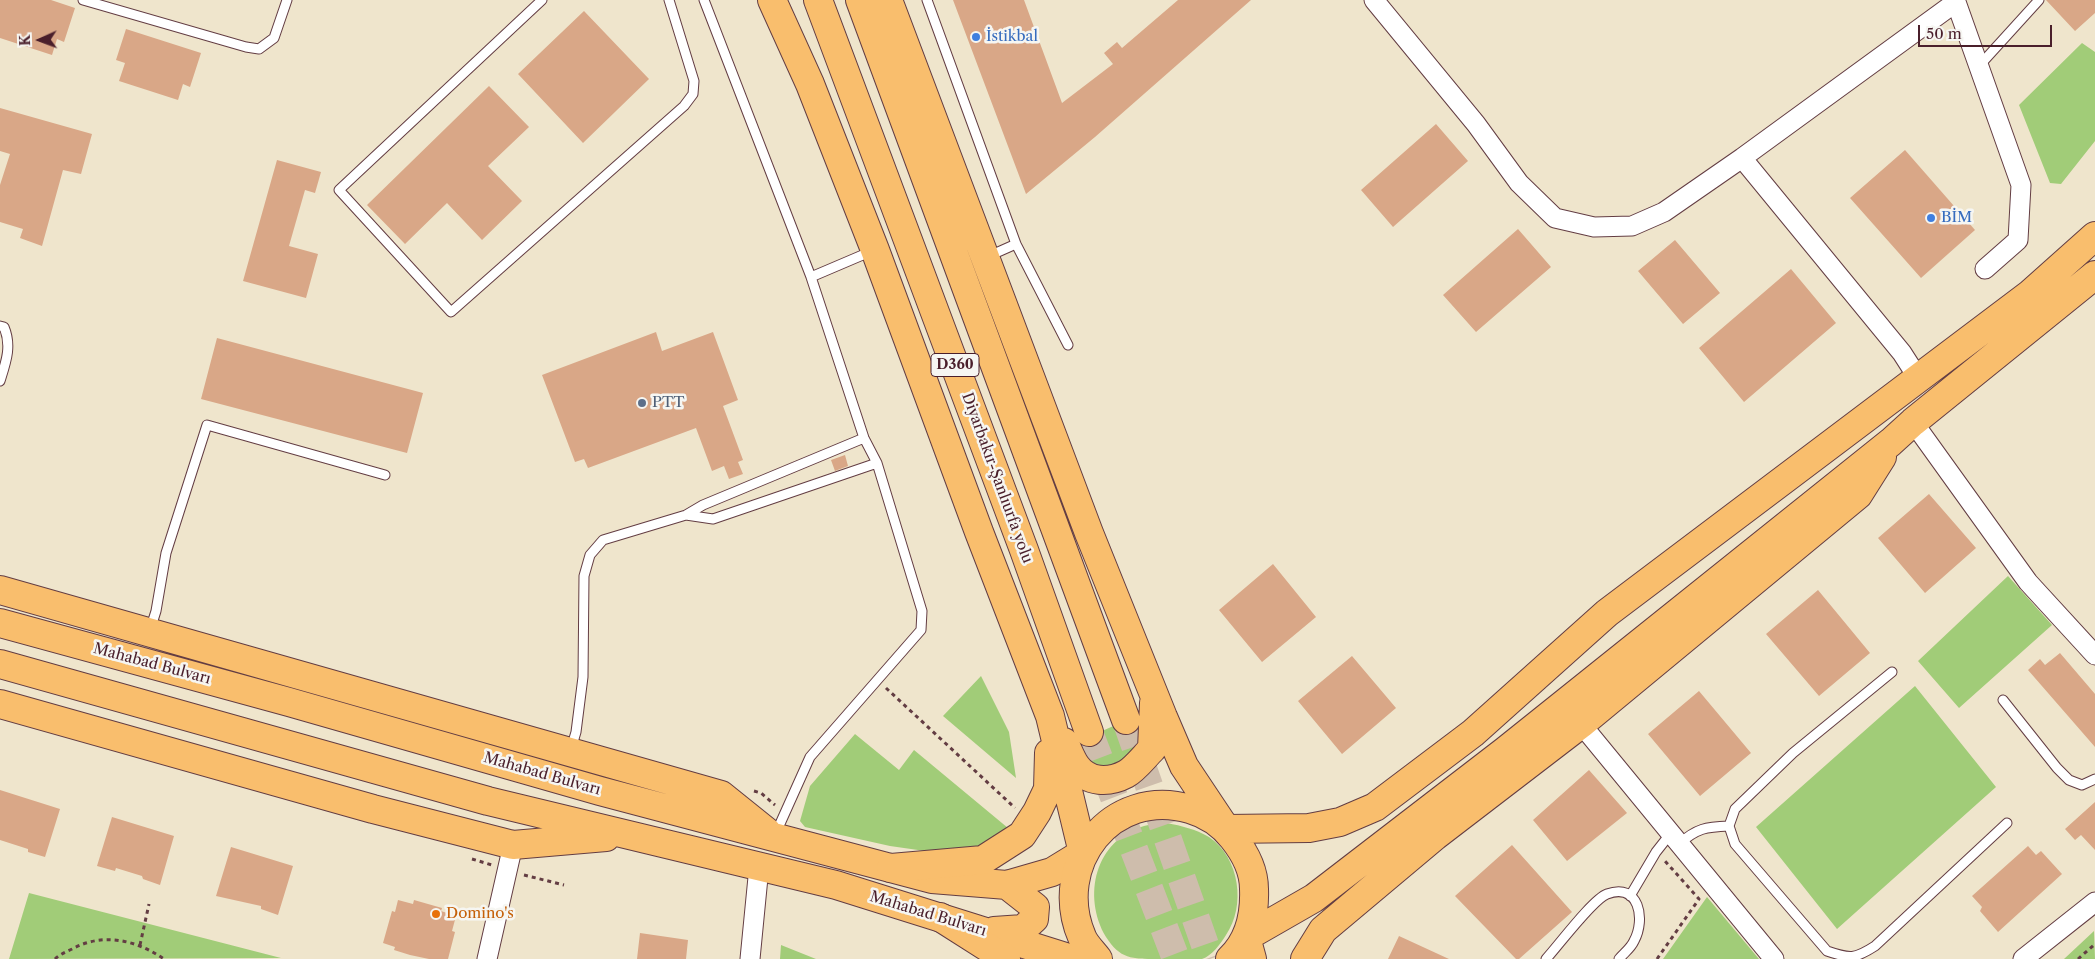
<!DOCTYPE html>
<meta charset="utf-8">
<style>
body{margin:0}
#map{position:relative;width:2095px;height:959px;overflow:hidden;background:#efe5cc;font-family:"Libre Caslon Text",serif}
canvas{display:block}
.north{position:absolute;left:15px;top:15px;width:50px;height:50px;-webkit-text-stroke:4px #f6f6f2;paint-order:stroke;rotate:268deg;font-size:14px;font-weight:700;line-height:20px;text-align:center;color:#4a1f2b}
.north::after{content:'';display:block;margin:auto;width:18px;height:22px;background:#4a1f2b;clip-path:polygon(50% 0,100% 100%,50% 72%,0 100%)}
.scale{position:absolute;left:1918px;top:25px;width:134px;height:22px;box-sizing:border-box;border:2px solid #4a1f2b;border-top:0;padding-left:6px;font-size:15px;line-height:18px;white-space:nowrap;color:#4a1f2b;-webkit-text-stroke:4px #f6f6f2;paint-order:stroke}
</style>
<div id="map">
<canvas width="2095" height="959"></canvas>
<div class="north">K</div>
<div class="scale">50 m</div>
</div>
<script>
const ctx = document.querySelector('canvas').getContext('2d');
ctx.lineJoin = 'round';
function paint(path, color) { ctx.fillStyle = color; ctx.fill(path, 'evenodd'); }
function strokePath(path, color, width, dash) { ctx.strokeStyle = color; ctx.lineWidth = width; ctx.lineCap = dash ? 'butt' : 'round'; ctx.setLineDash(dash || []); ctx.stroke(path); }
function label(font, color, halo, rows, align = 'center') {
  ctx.font = font + ' "Libre Caslon Text",serif'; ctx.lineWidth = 5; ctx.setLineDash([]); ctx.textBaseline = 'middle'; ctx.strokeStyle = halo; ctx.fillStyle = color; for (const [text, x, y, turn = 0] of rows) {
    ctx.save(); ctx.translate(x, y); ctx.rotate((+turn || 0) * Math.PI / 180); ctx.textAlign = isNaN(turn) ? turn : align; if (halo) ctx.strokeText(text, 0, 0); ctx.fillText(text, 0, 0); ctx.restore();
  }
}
const green = new Path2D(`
 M 2082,43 L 2095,52 L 2095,141 L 2061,184 L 2050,183 L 2019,105 Z
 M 2008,576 L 2052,625 L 1959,708 L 1918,661 Z
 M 981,676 L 1009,732 L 1016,778 L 943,716 Z
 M 1915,686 L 1996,787 L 1837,929 L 1756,827 Z
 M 1136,716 C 1138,726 1142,740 1137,750 C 1129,766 1104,770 1090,761 C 1083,756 1079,750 1075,743 Z
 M 855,734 L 899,770 L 914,750 L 1014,833 L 983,853 L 953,855 L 890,846 L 805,827 L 800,821 L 810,786 Z
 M 1167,823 C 1182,826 1195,829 1209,837 C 1240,858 1246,906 1226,935 C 1221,943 1212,956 1202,959 C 1195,959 1166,959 1157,959 C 1132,959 1120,959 1106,937 C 1082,896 1095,840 1144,826 C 1151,824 1159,824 1167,823 Z
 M 29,893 L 281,958 L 9,959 Z
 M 1707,897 L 1759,959 L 1663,959 Z
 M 2094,931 L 2095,959 L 2064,959 Z
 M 781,945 L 816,959 L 780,959 Z`);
const building = new Path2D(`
 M 0,0 L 51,0 L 75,8 L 64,42 L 57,39 L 52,55 L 0,38 Z
 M 953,0 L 1024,0 L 1062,103 L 1113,64 L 1104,53 L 1117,42 L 1122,48 L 1178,0 L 1251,0 L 1095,137 L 1026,194 Z
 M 2046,0 L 2095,0 L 2095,13 L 2075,31 Z
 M 584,11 L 649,79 L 583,143 L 518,74 Z
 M 126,29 L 201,53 L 190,87 L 183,84 L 178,100 L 119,81 L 125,63 L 116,60 Z
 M 489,86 L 529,127 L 488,166 L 522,201 L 482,240 L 447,203 L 405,244 L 367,205 Z
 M 0,108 L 92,134 L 81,174 L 63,170 L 42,246 L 20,238 L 23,229 L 0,222 L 0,185 L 10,154 L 0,151 Z
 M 1436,124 L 1468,161 L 1393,227 L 1361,190 Z
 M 1905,150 L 1975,230 L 1921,278 L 1850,198 Z
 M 277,160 L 321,172 L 315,193 L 305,190 L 289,246 L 318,254 L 306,298 L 243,281 Z
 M 1518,229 L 1551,267 L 1476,332 L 1443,295 Z
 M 1675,240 L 1720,293 L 1683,324 L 1638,271 Z
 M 1791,269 L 1836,323 L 1744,402 L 1699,348 Z
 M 656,332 L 662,351 L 713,332 L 738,400 L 723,406 L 743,460 L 738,462 L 743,474 L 729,479 L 724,466 L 712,471 L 696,428 L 588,468 L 584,459 L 575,462 L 542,375 Z
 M 217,338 L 423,393 L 407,453 L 201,399 Z
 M 845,455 L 848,466 L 835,471 L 831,460 Z
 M 1929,494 L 1976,548 L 1925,593 L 1878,538 Z
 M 1273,564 L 1316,617 L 1262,662 L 1219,610 Z
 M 1818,590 L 1870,653 L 1819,696 L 1766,634 Z
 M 2060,653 L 2095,694 L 2095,747 L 2028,670 L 2040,659 L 2045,665 Z
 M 1352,656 L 1396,708 L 1342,754 L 1298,701 Z
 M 1699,691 L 1751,753 L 1700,796 L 1648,734 Z
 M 1589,770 L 1627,813 L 1567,861 L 1533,820 Z
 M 0,790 L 60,809 L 45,857 L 28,852 L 28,849 L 0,840 Z
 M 2095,802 L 2095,850 L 2081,835 L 2075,840 L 2065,829 Z
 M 112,817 L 174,836 L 160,885 L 143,879 L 142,876 L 116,868 L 115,871 L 97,866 Z
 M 1512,845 L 1572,912 L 1519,959 L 1516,959 L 1455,896 Z
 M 2028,846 L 2036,855 L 2041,851 L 2062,874 L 1998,932 L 1980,911 L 1982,907 L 1972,896 Z
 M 231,847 L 293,866 L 278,915 L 261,909 L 261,906 L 216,896 Z
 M 398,900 L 413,904 L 414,900 L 442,908 L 441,911 L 456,916 L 452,931 L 455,932 L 448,959 L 429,959 L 410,955 L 394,950 L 395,947 L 383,943 L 392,911 L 395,912 Z
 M 640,933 L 688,940 L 686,959 L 637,959 Z
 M 1399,936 L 1449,959 L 1388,959 Z`);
const trunkTunnel = new Path2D(`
 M 1126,720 L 1210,959
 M 1089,732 L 1176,959`);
const path = new Path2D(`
 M 886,688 L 1015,808
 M 754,791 L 761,793 L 775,805
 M 472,859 L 492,865
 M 524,875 L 564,885
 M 140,945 L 149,904
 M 55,959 C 60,954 66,952 72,949 C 103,932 136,940 164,959
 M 1657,959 L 1699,899 L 1665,861
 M 2078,959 L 2095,944`);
const service = new Path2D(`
 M 83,0 L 246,47 L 259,49 L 274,38 L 287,0
 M 542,0 L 339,190 L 451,312 L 684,106 L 693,94 L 694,81 L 669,0
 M 704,0 L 811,277 L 864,438 L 877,463 L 922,611 L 921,630 L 810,757 L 775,835
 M 927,0 L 1016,244 L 1068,345
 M 1979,66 L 2039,0
 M 989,256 L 1016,244
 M 811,277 L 872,251
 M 0,326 L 4,327 C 12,346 6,362 0,381
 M 686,515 L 713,519 L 877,463
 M 150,630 L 156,611 L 166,553 L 207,425 L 385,475
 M 1892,672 L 1793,753 L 1735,809 L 1729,826 L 1735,844 L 1827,951 C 1850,959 1855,959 1875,946 L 2007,823
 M 2003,700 L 2057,768 L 2069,780 L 2082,785 L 2095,779
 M 571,749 L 576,732 L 583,677 L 584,576 L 590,555 L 603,540 L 686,515 L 703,505 L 864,438
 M 1679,844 C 1697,828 1706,827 1729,826
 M 1630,896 L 1656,852 L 1671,833
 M 1546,959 C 1558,946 1593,899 1607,894 C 1639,882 1646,919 1634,941 C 1631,948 1624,953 1619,959`);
const minor = new Path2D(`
 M 1374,0 L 1476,124 L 1519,183 L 1555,218 L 1594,227 L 1632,226 L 1664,212 L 1742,158 L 1956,2 L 2021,185 L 2018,240 L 1985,269
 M 1742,158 L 1902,353 L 1918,378
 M 1913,422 L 2028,582 L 2095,655
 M 1581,724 L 1774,959
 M 487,959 L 513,845
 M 750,959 L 759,867
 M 2023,959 L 2095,902`);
const primary = new Path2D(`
 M 0,590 L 721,795 L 767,832
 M 0,623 L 289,702 L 600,791 L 932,879 L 1007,885 L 1052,872 L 1083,853
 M 0,664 L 488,801 L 836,885 L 1072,959
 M 0,704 L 373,809 L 513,845 L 606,837
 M 994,931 L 1023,929 L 1034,919 L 1035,907 L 1007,885`);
const trunk = new Path2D(`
 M 772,0 L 810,84 L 875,250 L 979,532 L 1050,716 L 1083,853
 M 818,0 L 1024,550 L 1089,732
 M 860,0 L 1126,720
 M 888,0 L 1089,533 L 1163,717 L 1184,766 L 1226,829 L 1309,828 L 1340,822 L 1375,807 L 1473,733 L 1607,613 L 2030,294 L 2095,236
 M 1064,742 C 1068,750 1071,759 1076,766 C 1088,783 1109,783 1126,774 C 1135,769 1144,757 1152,749 L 1154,703
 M 891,868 L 983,860 L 1022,835 L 1037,812 L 1048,789 L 1049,753
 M 940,917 L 1006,959
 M 1098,959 C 1093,952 1085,945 1082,937 C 1051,865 1111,786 1190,809 C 1207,814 1222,824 1233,838 C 1245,853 1254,870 1254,889 C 1255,914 1249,941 1230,959
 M 1252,959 L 1246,937 L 1314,898 L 1505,751 L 1891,442 L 1913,422 L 2095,275
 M 1305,959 L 1323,930 L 1435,836 L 1581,724 L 1858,495 L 1882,457`);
const markers = [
 [976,37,5,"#3f7fe0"],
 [1931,218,5,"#3f7fe0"],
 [642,403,5,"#5c6f8a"],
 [436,914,5,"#e8710a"]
];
const shields = [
 [955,365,48]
];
const shieldNames = [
 ["D360",955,365]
];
const shopNames = [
 ["İstikbal",986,37],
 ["BİM",1941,218]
];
const serviceNames = [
 ["PTT",652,403]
];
const streetNames = [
 ["Diyarbakır-Şanlıurfa yolu",997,478,70],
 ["Mahabad Bulvarı",152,664,15],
 ["Mahabad Bulvarı",542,774,16],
 ["Mahabad Bulvarı",928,914,17]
];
const foodNames = [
 ["Domino's",446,914]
];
paint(green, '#a1cc78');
paint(building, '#d9a787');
strokePath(trunkTunnel, '#cebdac', 28, [28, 14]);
strokePath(service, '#633d43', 11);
strokePath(minor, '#633d43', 21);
strokePath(primary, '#633d43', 30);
strokePath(trunk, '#633d43', 30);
strokePath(path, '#633d43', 3, [4, 4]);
strokePath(service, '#fff', 9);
strokePath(minor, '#fff', 19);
strokePath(primary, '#f9be6d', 28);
strokePath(trunk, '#f9be6d', 28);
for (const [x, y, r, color] of markers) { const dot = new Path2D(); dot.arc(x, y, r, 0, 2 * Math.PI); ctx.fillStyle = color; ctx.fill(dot); strokePath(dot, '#f6f6f2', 2); }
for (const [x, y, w] of shields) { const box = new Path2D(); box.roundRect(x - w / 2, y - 11.5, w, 23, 4); ctx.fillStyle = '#f6f6f2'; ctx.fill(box); strokePath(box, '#4a1f2b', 1); }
label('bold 14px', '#4a1f2b', null, shieldNames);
label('15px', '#366cbe', '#f6f6f2', shopNames, 'left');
label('15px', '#4e5e75', '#f6f6f2', serviceNames, 'left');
label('15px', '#4a1f2b', '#f6f6f2', streetNames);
label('15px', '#c56008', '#f6f6f2', foodNames, 'left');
</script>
